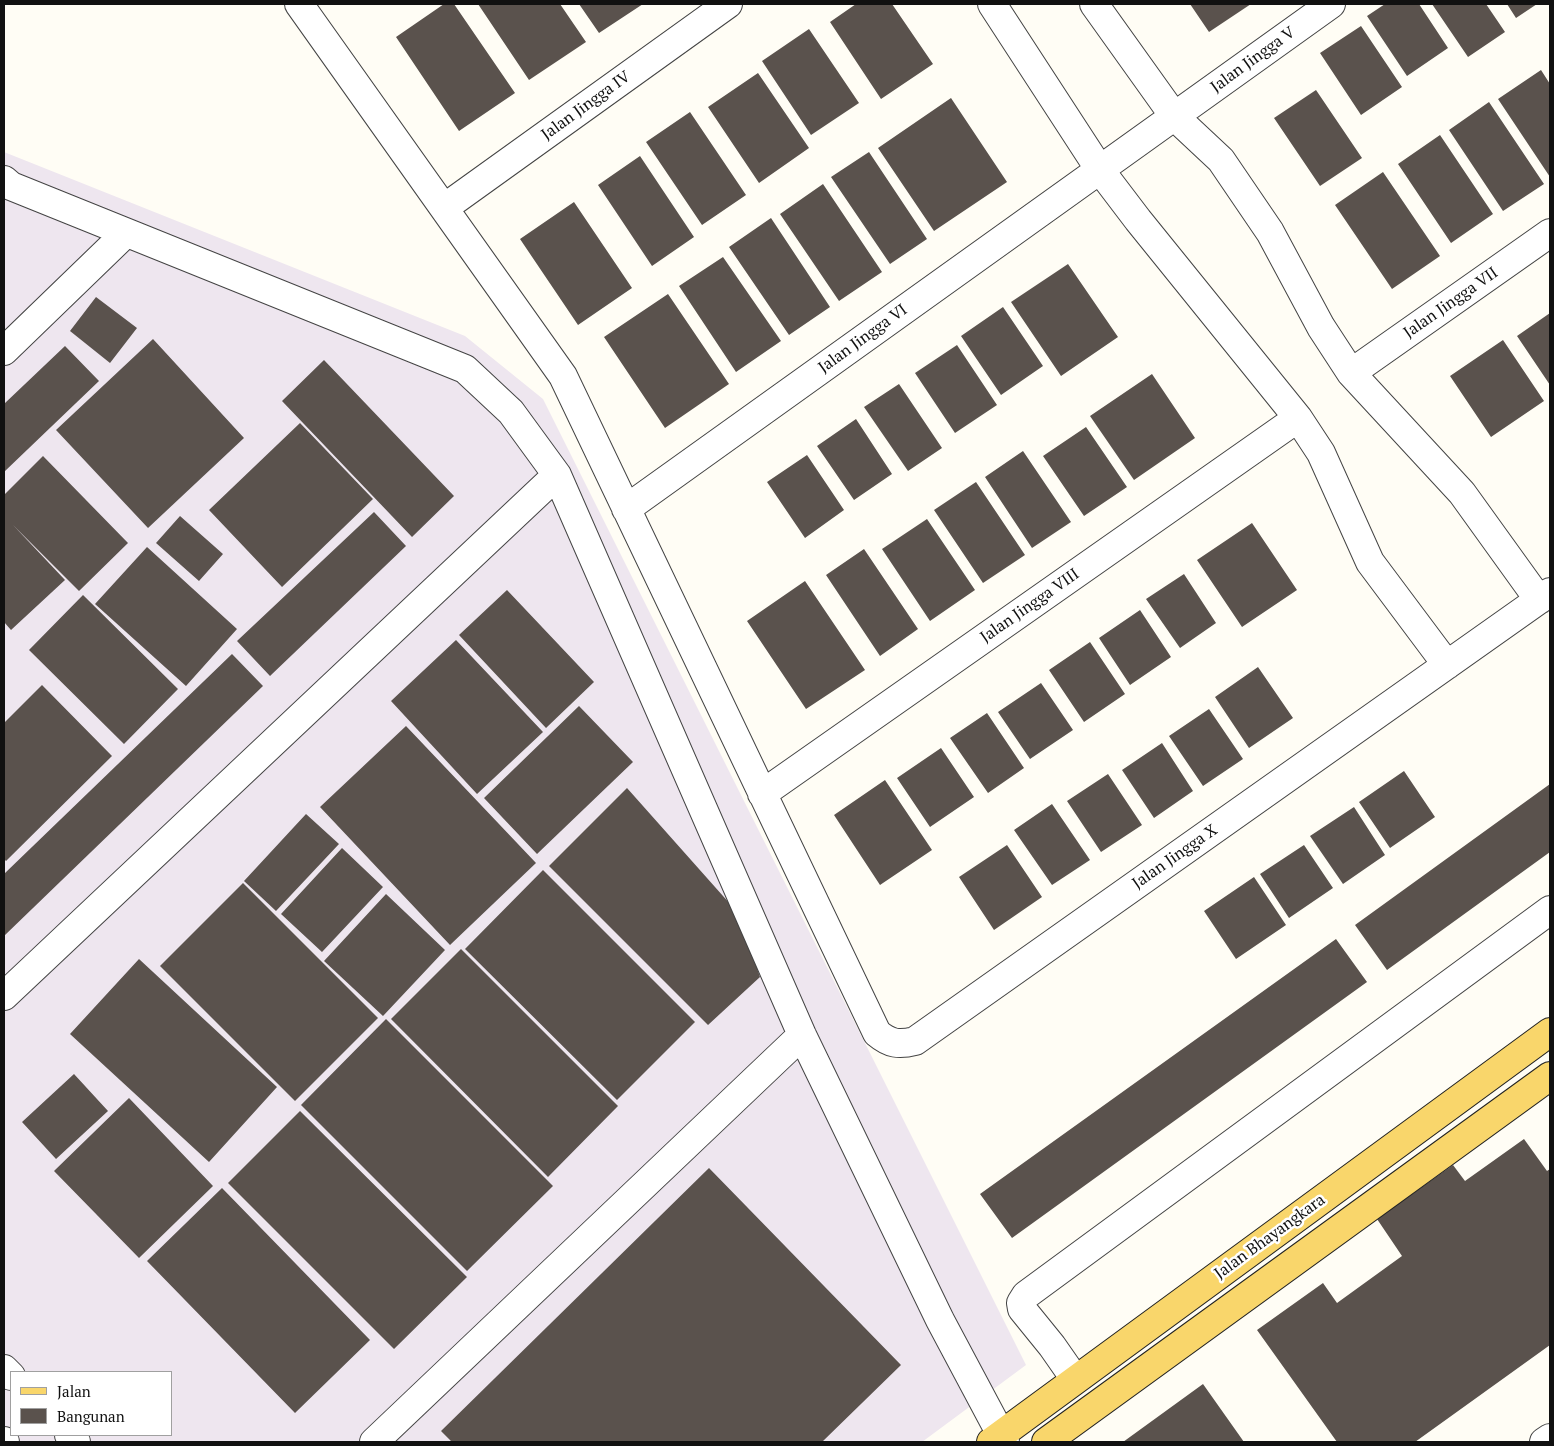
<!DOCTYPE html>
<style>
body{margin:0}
#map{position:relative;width:1554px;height:1446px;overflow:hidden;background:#fffdf5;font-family:"PT Serif",serif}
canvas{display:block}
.frame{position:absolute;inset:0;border:5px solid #111;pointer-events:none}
.legend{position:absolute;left:10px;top:1371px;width:162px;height:65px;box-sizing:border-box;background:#fff;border:1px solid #a0a0a0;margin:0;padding:6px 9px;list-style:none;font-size:15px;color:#111}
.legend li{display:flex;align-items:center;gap:10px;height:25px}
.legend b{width:25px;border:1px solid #a0a0a0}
</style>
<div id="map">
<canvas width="1554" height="1446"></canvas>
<div class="frame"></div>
<ul class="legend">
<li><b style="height:6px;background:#f9d66b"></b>Jalan</li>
<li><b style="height:14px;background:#5a524d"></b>Bangunan</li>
</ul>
</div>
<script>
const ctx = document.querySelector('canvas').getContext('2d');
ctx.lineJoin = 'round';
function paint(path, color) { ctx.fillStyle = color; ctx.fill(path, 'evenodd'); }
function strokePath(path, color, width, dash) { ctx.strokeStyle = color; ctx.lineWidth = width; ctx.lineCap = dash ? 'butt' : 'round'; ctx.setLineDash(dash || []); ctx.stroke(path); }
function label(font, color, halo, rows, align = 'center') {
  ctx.font = font + ' "PT Serif",serif'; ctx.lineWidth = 5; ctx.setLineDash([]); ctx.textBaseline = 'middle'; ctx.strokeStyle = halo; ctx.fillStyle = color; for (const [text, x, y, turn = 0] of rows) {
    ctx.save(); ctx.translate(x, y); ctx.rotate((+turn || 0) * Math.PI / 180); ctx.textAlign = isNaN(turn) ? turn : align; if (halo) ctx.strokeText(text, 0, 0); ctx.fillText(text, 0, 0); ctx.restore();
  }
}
const industrial = new Path2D(`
 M 4,152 L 465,336 L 543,399 L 1026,1365 L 922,1442 L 4,1442 ZM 11,1372 L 171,1372 L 171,1435 L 11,1435 Z`);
const building = new Path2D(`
 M 444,4 L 454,4 L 515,93 L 459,131 L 396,37 Z
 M 478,4 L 560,4 L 586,42 L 529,80 Z
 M 579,4 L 643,4 L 599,33 Z
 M 856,4 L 892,4 L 933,64 L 881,99 L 830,22 Z
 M 1190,4 L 1251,4 L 1209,32 Z
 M 1385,4 L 1419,4 L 1448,48 L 1407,76 L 1367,16 Z
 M 1432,4 L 1486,4 L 1505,32 L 1468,57 Z
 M 1507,4 L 1537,4 L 1516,18 Z
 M 1361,26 L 1402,87 L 1361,115 L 1320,53 Z
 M 809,29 L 859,103 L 811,135 L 762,61 Z
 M 1541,70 L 1550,84 L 1550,177 L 1498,99 Z
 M 758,73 L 809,148 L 759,183 L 708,107 Z
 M 1316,90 L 1362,158 L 1320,186 L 1274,118 Z
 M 951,98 L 1007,182 L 934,231 L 878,148 Z
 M 1489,102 L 1544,184 L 1503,211 L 1449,130 Z
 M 690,112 L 746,195 L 702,225 L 646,142 Z
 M 1440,135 L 1493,214 L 1451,243 L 1398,164 Z
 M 869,152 L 927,239 L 890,264 L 831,177 Z
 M 640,156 L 694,237 L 652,266 L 598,185 Z
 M 1383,172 L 1440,256 L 1392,289 L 1335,205 Z
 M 823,184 L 882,272 L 839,301 L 780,214 Z
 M 574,202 L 632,288 L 578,325 L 520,239 Z
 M 771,218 L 830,307 L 789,335 L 729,247 Z
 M 723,257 L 781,341 L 736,372 L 679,286 Z
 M 1068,264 L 1118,337 L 1061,376 L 1011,302 Z
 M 668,294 L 729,384 L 665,428 L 604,337 Z
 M 96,297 L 137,328 L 110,363 L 70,331 Z
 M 1003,307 L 1043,366 L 1001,395 L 961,336 Z
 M 1550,313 L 1550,385 L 1517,336 Z
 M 153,339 L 244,438 L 148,528 L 56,430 Z
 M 1503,340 L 1544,401 L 1491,437 L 1450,376 Z
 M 957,345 L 997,405 L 955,433 L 915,373 Z
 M 65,346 L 99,381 L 4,472 L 4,404 Z
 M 324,360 L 454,496 L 412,537 L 282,401 Z
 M 1152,374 L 1195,438 L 1134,480 L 1090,416 Z
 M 899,384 L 942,448 L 908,471 L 864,407 Z
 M 856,419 L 892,474 L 854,500 L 817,446 Z
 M 300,423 L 373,499 L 282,587 L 209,510 Z
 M 1086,427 L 1127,487 L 1084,516 L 1043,456 Z
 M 1023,451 L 1071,522 L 1032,548 L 985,477 Z
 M 807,455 L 844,510 L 805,538 L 767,482 Z
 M 43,456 L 128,543 L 79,591 L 13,525 L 65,580 L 11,630 L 4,622 L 4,495 Z
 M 976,482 L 1025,555 L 983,583 L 934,510 Z
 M 374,512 L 406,546 L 270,676 L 237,641 Z
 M 180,516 L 223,554 L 199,581 L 156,543 Z
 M 927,519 L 975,590 L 930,621 L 882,549 Z
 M 1252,523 L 1297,590 L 1242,627 L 1197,560 Z
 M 147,547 L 237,629 L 186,686 L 95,604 Z
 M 864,549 L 918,629 L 880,656 L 826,575 Z
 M 1184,574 L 1216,623 L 1180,648 L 1146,599 Z
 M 805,581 L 865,670 L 806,709 L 747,621 Z
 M 507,590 L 594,682 L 546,728 L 459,635 Z
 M 83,595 L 178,689 L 124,744 L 29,650 Z
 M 1140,610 L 1171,657 L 1130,685 L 1099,638 Z
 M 456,640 L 543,732 L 477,794 L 391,701 Z
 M 1090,642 L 1125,694 L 1084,722 L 1049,670 Z
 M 232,654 L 263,686 L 4,936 L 4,874 Z
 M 1258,667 L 1293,718 L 1249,748 L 1215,697 Z
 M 1041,683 L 1073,730 L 1030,759 L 998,712 Z
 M 42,685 L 112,756 L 6,861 L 4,859 L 4,723 Z
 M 579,706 L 633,762 L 537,854 L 484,798 Z
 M 1209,709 L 1243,759 L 1203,786 L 1169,736 Z
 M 987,713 L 1024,768 L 988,793 L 950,738 Z
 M 406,726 L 536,863 L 450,945 L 320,807 Z
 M 1162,743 L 1193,791 L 1154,818 L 1122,770 Z
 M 941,748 L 974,797 L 930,827 L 897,778 Z
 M 1404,771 L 1435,817 L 1390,848 L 1359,802 Z
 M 1108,774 L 1142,825 L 1101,852 L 1067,801 Z
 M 885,780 L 932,850 L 880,885 L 834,815 Z
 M 1550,784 L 1550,852 L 1387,970 L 1355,925 Z
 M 627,788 L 739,914 L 760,977 L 708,1025 L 549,866 Z
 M 1052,804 L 1090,860 L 1052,885 L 1014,830 Z
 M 1354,807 L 1385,855 L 1343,884 L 1310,836 Z
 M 306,814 L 339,844 L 276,911 L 244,881 Z
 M 1007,845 L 1042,897 L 994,930 L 959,877 Z
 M 1304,845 L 1333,888 L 1289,918 L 1260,874 Z
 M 342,848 L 383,887 L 322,952 L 281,914 Z
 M 543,870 L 695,1022 L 617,1100 L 465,949 Z
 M 1254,877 L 1286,925 L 1236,959 L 1204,911 Z
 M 243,883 L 378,1018 L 295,1101 L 160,966 Z
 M 386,894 L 445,950 L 383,1016 L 324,961 Z
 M 1336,939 L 1367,982 L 1012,1238 L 980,1194 Z
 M 461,949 L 618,1106 L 548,1177 L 391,1019 Z
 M 139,959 L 277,1087 L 209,1162 L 70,1034 Z
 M 386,1019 L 553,1186 L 467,1271 L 301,1105 Z
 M 74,1074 L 108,1111 L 56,1159 L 22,1122 Z
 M 129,1098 L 213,1186 L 139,1258 L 54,1171 Z
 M 300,1111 L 467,1277 L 394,1349 L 228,1183 Z
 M 1524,1139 L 1547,1171 L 1550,1169 L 1550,1345 L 1415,1442 L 1337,1442 L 1257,1330 L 1323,1283 L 1337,1303 L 1402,1256 L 1377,1219 L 1453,1165 L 1465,1181 Z
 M 709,1168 L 901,1365 L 822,1442 L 452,1442 L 441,1431 Z
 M 222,1188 L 370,1340 L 295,1413 L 147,1261 Z
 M 1203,1384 L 1244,1442 L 1123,1442 Z`);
const minor = new Path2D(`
 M 299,4 L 563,376 L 877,1033 C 890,1044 899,1045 915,1041 L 1550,592
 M 992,4 L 1100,170 L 1138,220 L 1298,418 L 1321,453 L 1370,562 L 1447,665
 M 1094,4 L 1174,116 L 1221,160 L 1270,232 L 1321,327 L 1351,373 L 1462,493 L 1539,600
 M 4,180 L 11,186 L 465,369 L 511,412 L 557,475 L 802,1035 L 940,1320 L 1005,1442
 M 444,208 L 728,4
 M 4,351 L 126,233
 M 1351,373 L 1550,233
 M 626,509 L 1331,4
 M 762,794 L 1298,418
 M 4,996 L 557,475
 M 4,1369 L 11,1376
 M 1075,1379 L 1052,1346 L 1022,1309 L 1021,1303 L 1026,1295 L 1550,910
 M 69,1435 L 76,1442
 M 4,1441 L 5,1442
 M 374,1442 L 802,1035
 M 1544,1442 L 1550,1438`);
const major = new Path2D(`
 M 991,1442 L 1550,1032
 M 1046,1442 L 1550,1076`);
const streetNames = [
 ["Jalan Jingga V",1253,60,-36],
 ["Jalan Jingga IV",586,106,-36],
 ["Jalan Jingga VII",1451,303,-35],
 ["Jalan Jingga VI",863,339,-36],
 ["Jalan Jingga VIII",1030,606,-35],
 ["Jalan Jingga X",1175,857,-35],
 ["Jalan Bhayangkara",1270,1237,-36]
];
paint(industrial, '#eee6ef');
paint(building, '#5a524d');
strokePath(minor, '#444', 30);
strokePath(major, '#222', 30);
strokePath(minor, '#fff', 28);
strokePath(major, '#f9d66b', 28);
label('16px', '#111', '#fff', streetNames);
</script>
